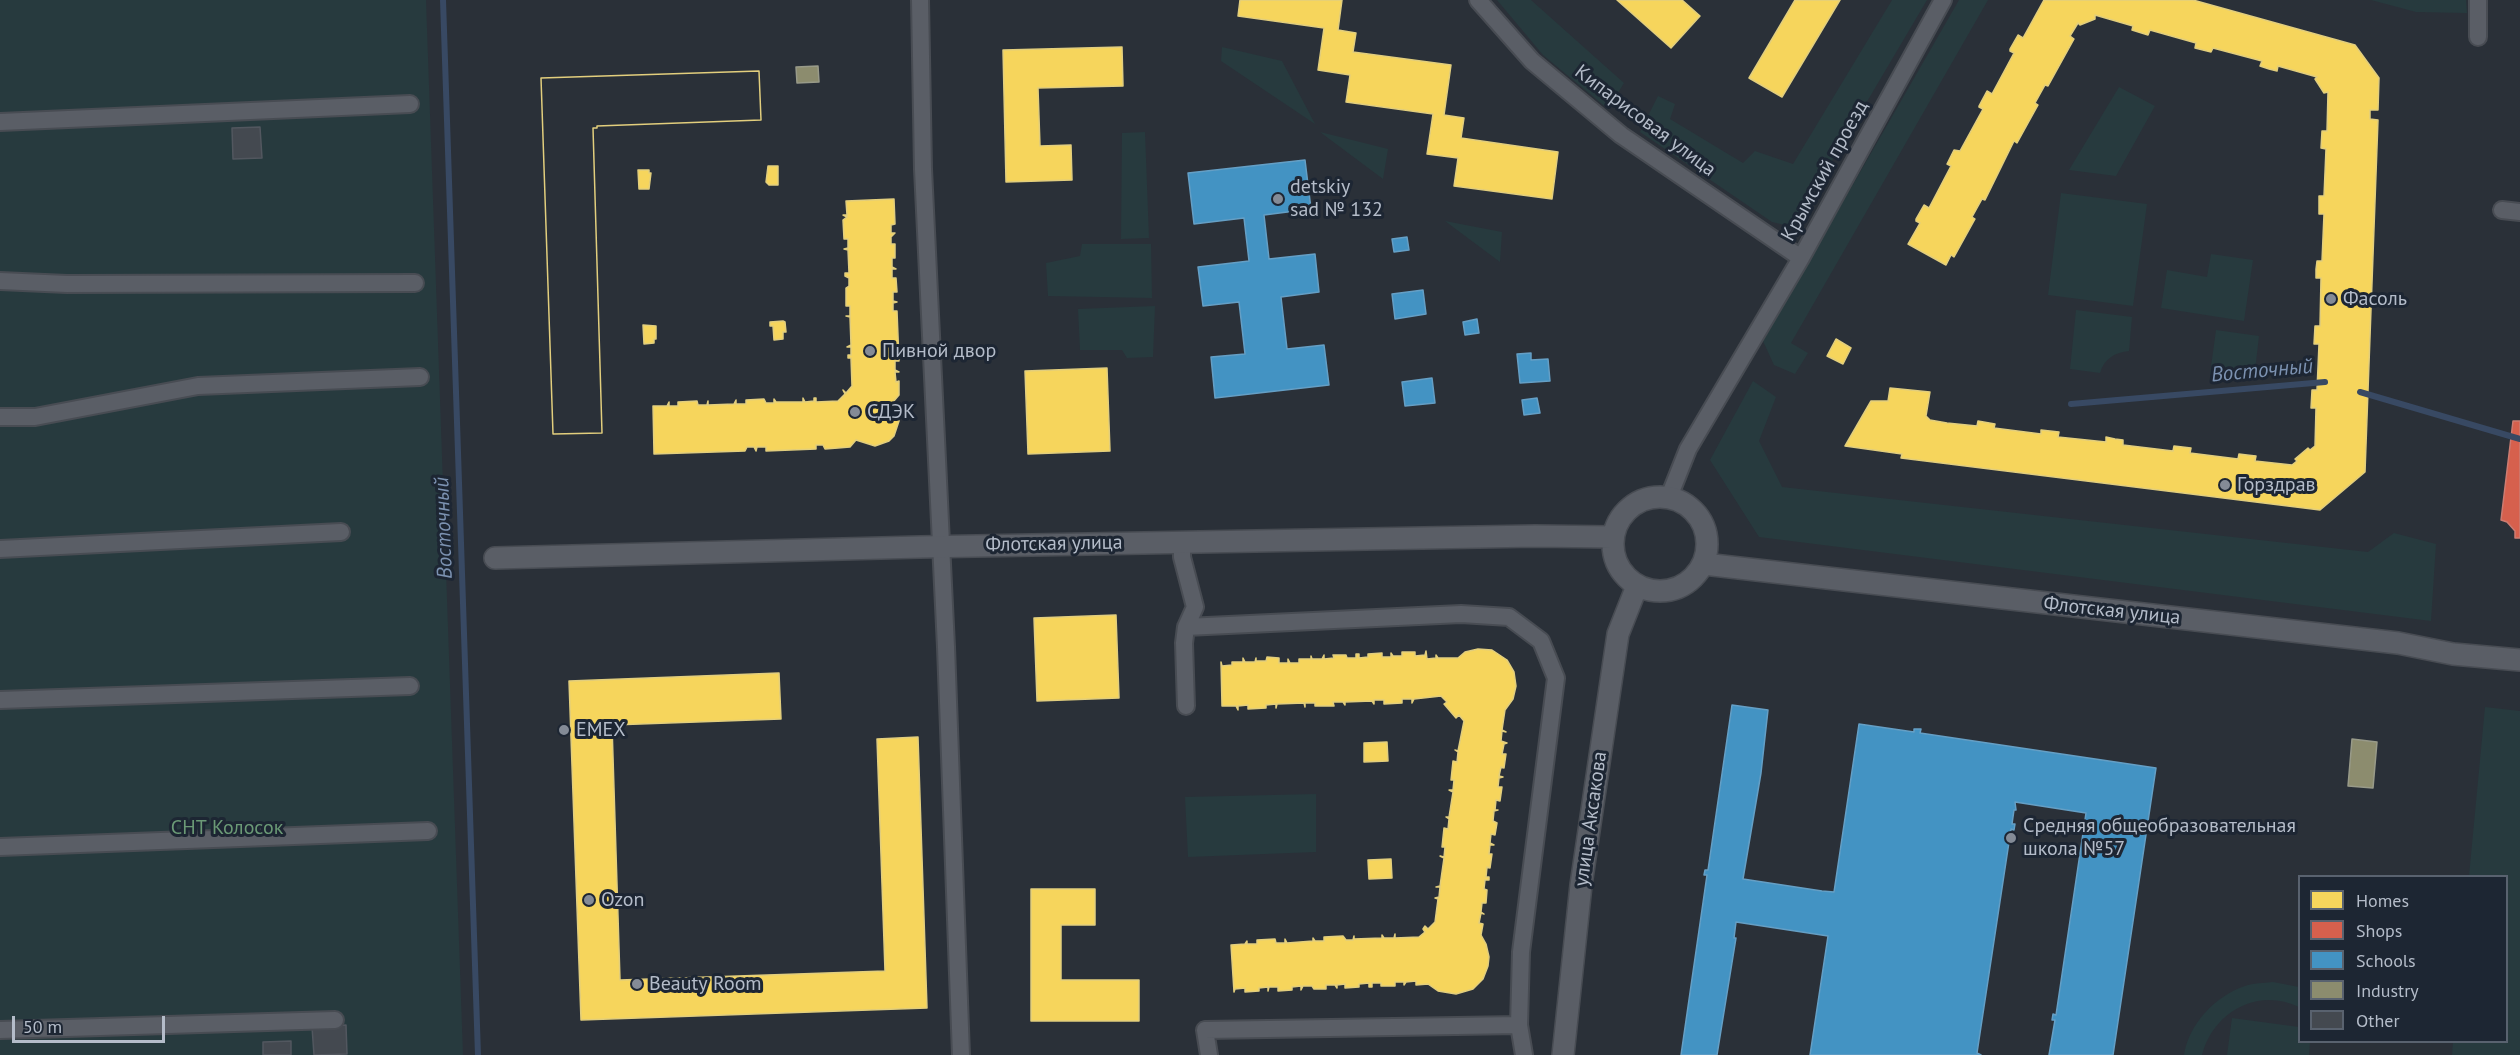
<!DOCTYPE html>
<meta charset="utf-8">
<style>
body{margin:0}
#map{position:relative;width:2520px;height:1055px;overflow:hidden;background:#2a3038;font-family:"PT Sans",sans-serif}
canvas{display:block}
.legend{position:absolute;left:2298px;top:875px;width:210px;height:168px;box-sizing:border-box;background:#1d2633;border:2px solid #59626f;margin:0;padding:8px 10px;list-style:none;font-size:18px;color:#b4bcc9}
.legend li{display:flex;align-items:center;gap:12px;height:30px}
.legend b{width:30px;border:2px solid #59626f}
.scale{position:absolute;left:12px;top:1016px;width:153px;height:27px;box-sizing:border-box;border:3px solid #b4bcc9;border-top:0;padding-left:8px;font-size:18px;line-height:21px;white-space:nowrap;color:#b4bcc9;-webkit-text-stroke:4px #1d2633;paint-order:stroke}
</style>
<div id="map">
<canvas width="2520" height="1055"></canvas>
<ul class="legend">
<li><b style="height:16px;background:#f6d55c"></b>Homes</li>
<li><b style="height:16px;background:#d6604d"></b>Shops</li>
<li><b style="height:16px;background:#4393c3"></b>Schools</li>
<li><b style="height:16px;background:#8c8c6e"></b>Industry</li>
<li><b style="height:16px;background:#444950"></b>Other</li>
</ul>
<div class="scale">50 m</div>
</div>
<script>
const ctx = document.querySelector('canvas').getContext('2d');
ctx.lineJoin = 'round';
function paint(path, color) { ctx.fillStyle = color; ctx.fill(path, 'evenodd'); }
function strokePath(path, color, width, dash) { ctx.strokeStyle = color; ctx.lineWidth = width; ctx.lineCap = dash ? 'butt' : 'round'; ctx.setLineDash(dash || []); ctx.stroke(path); }
function label(font, color, halo, rows, align = 'center') {
  ctx.font = font + ' "PT Sans",sans-serif'; ctx.lineWidth = 6; ctx.setLineDash([]); ctx.textBaseline = 'middle'; ctx.strokeStyle = halo; ctx.fillStyle = color; for (const [text, x, y, turn = 0] of rows) {
    ctx.save(); ctx.translate(x, y); ctx.rotate((+turn || 0) * Math.PI / 180); ctx.textAlign = isNaN(turn) ? turn : align; if (halo) ctx.strokeText(text, 0, 0); ctx.fillText(text, 0, 0); ctx.restore();
  }
}
const green = new Path2D(`
 M 0,0 L 426,0 L 463,1055 L 0,1055 Z
 M 1497,0 L 1531,0 L 1624,83 L 1608,109 L 1543,55 Z
 M 1892,0 L 1927,0 L 1793,227 L 1772,222 L 1640,132 L 1658,96 L 1675,104 L 1670,119 L 1743,163 L 1755,151 L 1793,164 Z
 M 1959,0 L 1988,0 L 1791,343 L 1808,353 L 1795,374 L 1774,365 L 1763,341 Z
 M 2371,0 L 2466,0 L 2467,13 L 2416,12 Z
 M 1222,47 L 1282,61 L 1315,124 L 1221,61 Z
 M 2119,87 L 2155,106 L 2116,176 L 2069,170 Z
 M 1145,132 L 1149,238 L 1121,239 L 1122,133 Z
 M 1320,132 L 1388,149 L 1383,179 Z
 M 2061,193 L 2147,204 L 2133,306 L 2048,295 Z
 M 1445,221 L 1502,232 L 1500,262 Z
 M 1082,244 L 1151,244 L 1152,298 L 1048,296 L 1046,263 L 1080,256 Z
 M 2211,254 L 2253,260 L 2244,321 L 2161,308 L 2167,270 L 2207,277 Z
 M 1155,306 L 1153,357 L 1127,358 L 1122,350 L 1080,350 L 1078,309 Z
 M 2076,310 L 2132,317 L 2129,351 C 2115,352 2104,359 2100,373 L 2070,369 Z
 M 2216,330 L 2259,336 L 2254,380 L 2210,374 Z
 M 1753,381 L 1776,397 L 1759,441 L 1782,487 L 2368,552 L 2394,533 L 2436,544 L 2431,621 L 1759,537 L 1710,460 Z
 M 2485,707 L 2520,711 L 2520,1055 L 2452,1055 L 2453,1042 L 2506,1042 L 2506,876 L 2469,876 Z
 M 1316,794 L 1316,852 L 1188,857 L 1185,797 Z
 M 2273,982 L 2299,987 L 2299,1007 C 2258,987 2213,1012 2202,1055 L 2184,1055 C 2189,1024 2215,996 2245,986 C 2253,983 2264,983 2273,982 Z
 M 2232,1018 L 2299,1027 L 2300,1042 L 2310,1042 L 2309,1055 L 2227,1055 Z`);
const homes = new Path2D(`
 M 1240,0 L 1342,0 L 1338,30 L 1356,33 L 1353,52 L 1451,65 L 1444,115 L 1464,118 L 1461,138 L 1558,152 L 1552,199 L 1454,186 L 1458,158 L 1427,154 L 1433,114 L 1346,102 L 1350,75 L 1318,70 L 1324,28 L 1238,16 Z
 M 1617,0 L 1682,0 L 1700,16 L 1671,48 Z
 M 1795,0 L 1840,0 L 1782,97 L 1749,78 Z
 M 2044,0 L 2193,0 L 2355,45 L 2379,78 L 2378,110 L 2370,110 L 2370,119 L 2378,120 L 2365,472 L 2320,510 L 1901,458 L 1902,454 L 1845,446 L 1871,401 L 1888,401 L 1890,388 L 1930,392 L 1926,416 L 1930,420 L 1947,423 L 1977,426 L 1978,421 L 1995,424 L 1994,428 L 2041,434 L 2041,430 L 2059,432 L 2058,437 L 2106,442 L 2106,437 L 2115,439 L 2123,440 L 2123,445 L 2173,451 L 2174,446 L 2191,448 L 2190,453 L 2238,459 L 2239,454 L 2247,455 L 2256,456 L 2255,461 L 2292,465 L 2297,461 L 2295,459 L 2308,448 L 2310,450 L 2315,446 L 2316,408 L 2311,408 L 2312,390 L 2317,390 L 2319,344 L 2314,344 L 2315,326 L 2320,326 L 2321,278 L 2316,278 L 2316,269 L 2317,261 L 2322,261 L 2324,214 L 2319,214 L 2319,196 L 2324,196 L 2326,149 L 2321,148 L 2322,131 L 2327,131 L 2328,92 L 2324,93 L 2315,79 L 2317,77 L 2278,66 L 2277,71 L 2269,69 L 2260,66 L 2262,61 L 2213,48 L 2211,52 L 2195,48 L 2196,43 L 2150,30 L 2148,35 L 2132,30 L 2133,26 L 2095,15 L 2095,19 L 2080,25 L 2078,23 L 2070,36 L 2074,39 L 2048,86 L 2045,85 L 2035,103 L 2038,105 L 2017,143 L 2014,141 L 1985,200 L 1982,199 L 1972,217 L 1975,219 L 1954,257 L 1951,255 L 1946,265 L 1908,244 L 1920,223 L 1916,221 L 1916,219 L 1924,205 L 1929,208 L 1951,166 L 1947,164 L 1954,150 L 1960,151 L 1983,109 L 1979,107 L 1979,106 L 1987,91 L 1992,94 L 2014,53 L 2010,51 L 2010,49 L 2018,35 L 2023,38 Z
 M 1122,47 L 1123,86 L 1038,88 L 1040,146 L 1071,145 L 1072,180 L 1006,182 L 1003,50 Z
 M 759,71 L 761,120 L 597,126 L 597,128 L 593,128 L 602,433 L 553,434 L 541,78 Z
 M 759,71 L 761,120 L 597,126 L 597,128 L 593,128 L 602,433 L 553,434 L 541,78 Z
 M 768,166 L 778,166 L 778,185 L 769,185 L 766,182 Z
 M 638,170 L 649,170 L 649,173 L 651,173 L 649,189 L 639,189 Z
 M 894,199 L 895,224 L 891,225 L 891,233 L 895,233 L 891,237 L 891,244 L 895,244 L 895,258 L 892,258 L 892,267 L 896,269 L 892,269 L 892,278 L 896,278 L 897,292 L 893,292 L 893,301 L 897,302 L 893,303 L 893,311 L 897,311 L 899,361 L 895,361 L 895,370 L 899,372 L 895,372 L 896,382 L 899,381 L 899,395 L 893,402 L 899,421 L 894,436 L 889,441 L 875,446 L 856,440 L 850,447 L 838,448 L 825,449 L 823,445 L 816,445 L 816,449 L 766,451 L 766,447 L 757,447 L 756,451 L 754,447 L 747,447 L 745,451 L 654,454 L 653,406 L 667,406 L 669,402 L 669,406 L 678,406 L 678,402 L 697,401 L 698,405 L 707,405 L 708,401 L 708,405 L 734,404 L 736,400 L 736,404 L 746,404 L 746,400 L 764,399 L 766,403 L 774,403 L 774,399 L 776,402 L 803,402 L 803,398 L 805,402 L 814,401 L 814,398 L 816,398 L 816,402 L 838,401 L 845,394 L 843,390 L 846,393 L 852,386 L 851,358 L 848,358 L 848,355 L 851,355 L 851,347 L 847,347 L 851,345 L 850,317 L 846,316 L 850,316 L 850,306 L 846,306 L 846,288 L 849,286 L 849,278 L 845,276 L 845,273 L 849,273 L 848,250 L 844,249 L 848,248 L 848,239 L 844,239 L 843,220 L 847,217 L 843,215 L 847,215 L 846,201 Z
 M 783,321 L 785,322 L 786,332 L 783,332 L 783,339 L 774,340 L 773,326 L 770,326 L 770,322 Z
 M 643,325 L 656,326 L 656,339 L 654,339 L 654,343 L 644,344 Z
 M 1836,339 L 1851,348 L 1843,364 L 1827,356 Z
 M 1107,368 L 1110,451 L 1028,454 L 1025,371 Z
 M 1116,615 L 1119,698 L 1037,701 L 1034,618 Z
 M 1478,649 L 1492,650 L 1507,660 L 1514,672 L 1516,686 L 1513,699 L 1505,710 L 1502,730 L 1506,732 L 1502,731 L 1501,741 L 1507,743 L 1504,744 L 1502,754 L 1506,754 L 1504,768 L 1501,767 L 1499,776 L 1503,777 L 1499,778 L 1498,787 L 1502,787 L 1500,801 L 1496,800 L 1495,810 L 1498,810 L 1494,811 L 1493,821 L 1497,823 L 1495,835 L 1491,834 L 1490,843 L 1494,845 L 1490,845 L 1489,854 L 1492,854 L 1490,868 L 1487,867 L 1486,877 L 1489,877 L 1489,880 L 1485,880 L 1484,889 L 1487,890 L 1486,903 L 1482,903 L 1481,912 L 1484,914 L 1481,913 L 1479,923 L 1483,924 L 1481,935 L 1486,944 L 1489,957 L 1488,966 L 1483,979 L 1473,989 L 1456,994 L 1438,991 L 1428,984 L 1416,985 L 1416,981 L 1406,982 L 1404,985 L 1404,982 L 1395,982 L 1395,986 L 1381,986 L 1381,983 L 1372,983 L 1372,987 L 1369,987 L 1369,983 L 1359,984 L 1359,987 L 1345,988 L 1345,984 L 1337,985 L 1337,988 L 1335,985 L 1326,985 L 1326,989 L 1314,989 L 1312,986 L 1303,986 L 1301,990 L 1301,986 L 1292,987 L 1292,990 L 1278,991 L 1278,987 L 1269,987 L 1268,991 L 1268,987 L 1259,988 L 1259,991 L 1245,992 L 1245,988 L 1235,989 L 1234,992 L 1231,945 L 1245,944 L 1247,941 L 1247,944 L 1257,944 L 1257,940 L 1275,939 L 1276,943 L 1285,943 L 1285,939 L 1287,943 L 1313,941 L 1313,938 L 1315,941 L 1324,941 L 1324,937 L 1343,936 L 1346,940 L 1353,940 L 1354,936 L 1354,939 L 1382,938 L 1382,935 L 1384,938 L 1394,938 L 1395,934 L 1395,938 L 1419,937 L 1425,932 L 1423,929 L 1425,926 L 1428,929 L 1435,922 L 1438,899 L 1435,898 L 1439,897 L 1440,887 L 1436,887 L 1440,886 L 1444,858 L 1440,856 L 1444,857 L 1445,847 L 1442,847 L 1444,828 L 1448,829 L 1449,819 L 1446,817 L 1449,817 L 1453,792 L 1449,790 L 1453,790 L 1454,780 L 1451,780 L 1453,761 L 1457,762 L 1458,752 L 1455,750 L 1458,751 L 1464,721 L 1459,715 L 1456,718 L 1444,704 L 1447,702 L 1441,696 L 1414,699 L 1412,703 L 1412,699 L 1402,699 L 1402,703 L 1384,704 L 1384,700 L 1374,700 L 1374,704 L 1372,701 L 1345,702 L 1345,705 L 1343,702 L 1333,702 L 1334,706 L 1315,706 L 1315,703 L 1305,703 L 1305,707 L 1304,703 L 1277,704 L 1276,708 L 1276,704 L 1266,705 L 1266,708 L 1248,709 L 1248,705 L 1238,706 L 1238,710 L 1236,706 L 1222,706 L 1221,662 L 1222,666 L 1232,665 L 1232,662 L 1243,662 L 1243,658 L 1245,662 L 1255,662 L 1256,658 L 1256,661 L 1266,661 L 1267,657 L 1279,658 L 1279,663 L 1288,663 L 1288,659 L 1290,663 L 1299,663 L 1299,659 L 1311,659 L 1311,656 L 1312,659 L 1322,659 L 1324,655 L 1324,659 L 1334,658 L 1333,655 L 1346,655 L 1347,658 L 1356,658 L 1356,654 L 1359,654 L 1359,658 L 1368,657 L 1368,654 L 1382,653 L 1382,657 L 1391,657 L 1391,653 L 1393,656 L 1402,656 L 1402,652 L 1415,652 L 1415,656 L 1425,655 L 1426,651 L 1427,659 L 1436,658 L 1436,655 L 1438,658 L 1458,658 L 1465,652 Z
 M 779,673 L 781,719 L 612,725 L 620,980 L 885,971 L 877,739 L 918,737 L 927,1008 L 581,1020 L 569,681 Z
 M 1387,742 L 1388,761 L 1364,762 L 1364,743 Z
 M 1391,859 L 1392,878 L 1369,879 L 1368,860 Z
 M 1031,889 L 1095,889 L 1095,925 L 1061,925 L 1061,980 L 1139,980 L 1139,1021 L 1031,1021 Z`);
const shops = new Path2D(`
 M 2513,421 L 2520,421 L 2520,538 L 2515,538 L 2515,531 L 2507,522 L 2501,520 Z`);
const schools = new Path2D(`
 M 1305,160 L 1311,209 L 1264,215 L 1269,259 L 1315,254 L 1319,292 L 1281,297 L 1287,349 L 1324,345 L 1329,385 L 1215,398 L 1211,357 L 1245,354 L 1239,302 L 1203,306 L 1198,267 L 1249,261 L 1244,218 L 1194,224 L 1188,173 Z
 M 1407,237 L 1409,250 L 1394,252 L 1392,239 Z
 M 1423,290 L 1426,314 L 1395,319 L 1392,294 Z
 M 1477,319 L 1479,333 L 1465,335 L 1463,322 Z
 M 1531,353 L 1531,360 L 1548,359 L 1550,381 L 1520,383 L 1517,354 Z
 M 1432,378 L 1435,403 L 1405,406 L 1402,382 Z
 M 1537,398 L 1540,413 L 1524,415 L 1522,400 Z
 M 1732,705 L 1768,710 L 1761,773 L 1743,879 L 1822,891 L 1834,892 L 1859,724 L 1914,732 L 1914,729 L 1921,729 L 1920,733 L 2156,768 L 2113,1055 L 2049,1055 L 2055,1020 L 2052,1020 L 2053,1014 L 2056,1015 L 2086,813 L 2015,802 L 2016,810 L 2014,810 L 2012,824 L 2015,824 L 2014,830 L 2011,829 L 1977,1053 L 1981,1055 L 1810,1055 L 1828,936 L 1736,922 L 1734,938 L 1736,938 L 1717,1055 L 1681,1055 L 1707,875 L 1704,875 L 1705,870 L 1708,870 Z`);
const industry = new Path2D(`
 M 818,66 L 819,82 L 797,83 L 796,67 Z
 M 2352,739 L 2377,742 L 2373,788 L 2348,786 Z`);
const stream = new Path2D(`
 M 443,0 L 478,1055
 M 2360,392 L 2520,439
 M 2071,404 L 2325,382`);
const building = new Path2D(`
 M 260,127 L 262,158 L 233,159 L 232,128 Z
 M 346,1025 L 347,1054 L 314,1055 L 312,1027 Z
 M 291,1041 L 291,1055 L 263,1055 L 263,1042 Z`);
const minor = new Path2D(`
 M 920,0 L 923,169 L 946,647 L 961,1055
 M 1478,0 L 1532,61 L 1621,135 L 1801,258
 M 2478,0 L 2478,37
 M 0,122 L 410,104
 M 2502,210 L 2520,212
 M 0,281 L 67,284 L 415,283
 M 0,417 L 35,417 L 198,386 L 420,377
 M 1669,497 L 1688,449 L 1801,258 L 1943,0
 M 1182,542 L 1182,557 L 1195,607 L 1186,627
 M 0,549 L 341,532
 M 0,700 L 410,686
 M 1186,706 L 1184,643 L 1186,627 L 1461,614 L 1509,617 L 1541,641 L 1556,678 L 1521,952 L 1519,1025 L 1524,1055
 M 0,847 L 428,831
 M 0,1030 L 335,1020
 M 1209,1055 L 1205,1030 L 1519,1025`);
const tertiary = new Path2D(`
 M1613 544a47 47 0 1 1 94 0a47 47 0 1 1-94 0Z
 M 495,558 L 920,547 L 1535,536 L 1613,537
 M 1704,564 L 2398,643 L 2453,654 L 2520,660
 M 1563,1055 L 1581,885 L 1618,634 L 1637,586`);
const markers = [
 [1278,199,6,"#848b96"],
 [2331,299,6,"#848b96"],
 [870,351,6,"#848b96"],
 [855,412,6,"#848b96"],
 [2225,485,6,"#848b96"],
 [564,730,6,"#848b96"],
 [2011,838,6,"#848b96"],
 [589,900,6,"#848b96"],
 [637,984,6,"#848b96"]
];
const streetNames = [
 ["Кипарисовая улица",1645,121,37],
 ["Крымский проезд",1825,171,-61],
 ["Флотская улица",1054,544,-1],
 ["Флотская улица",2112,611,6],
 ["улица Аксакова",1591,819,-82]
];
const poiNames = [
 ["detskiy",1290,187],
 ["sad № 132",1290,210],
 ["Фасоль",2343,299],
 ["Пивной двор",882,351],
 ["СДЭК",867,412],
 ["Горздрав",2237,485],
 ["EMEX",576,730],
 ["Средняя общеобразовательная",2023,826],
 ["школа №57",2023,849],
 ["Ozon",601,900],
 ["Beauty Room",649,984]
];
const parkNames = [
 ["СНТ Колосок",227,828]
];
const waterNames = [
 ["Восточный",2262,371,-5],
 ["Восточный",444,528,-92]
];
paint(green, '#273a3e');
paint(homes, '#f6d55c');
strokePath(homes, '#e2ce7d', 1.5);
paint(shops, '#d6604d');
strokePath(shops, '#cc7c72', 1.5);
paint(schools, '#4393c3');
strokePath(schools, '#659fc5', 1.5);
paint(industry, '#8c8c6e');
strokePath(industry, '#989a89', 1.5);
strokePath(stream, '#384963', 6);
paint(building, '#444950');
strokePath(building, '#52575f', 1.5);
strokePath(minor, '#484c53', 20);
strokePath(tertiary, '#484c53', 24);
strokePath(minor, '#5a5e66', 16);
strokePath(tertiary, '#5a5e66', 21);
for (const [x, y, r, color] of markers) { const dot = new Path2D(); dot.arc(x, y, r, 0, 2 * Math.PI); ctx.fillStyle = color; ctx.fill(dot); strokePath(dot, '#1d2633', 2); }
label('20px', '#b4bcc9', '#1d2633', streetNames);
label('20px', '#b4bcc9', '#1d2633', poiNames, 'left');
label('20px', '#6b9a76', '#1d2633', parkNames);
label('italic 21px', '#7c92b1', '#1d2633', waterNames);
</script>
